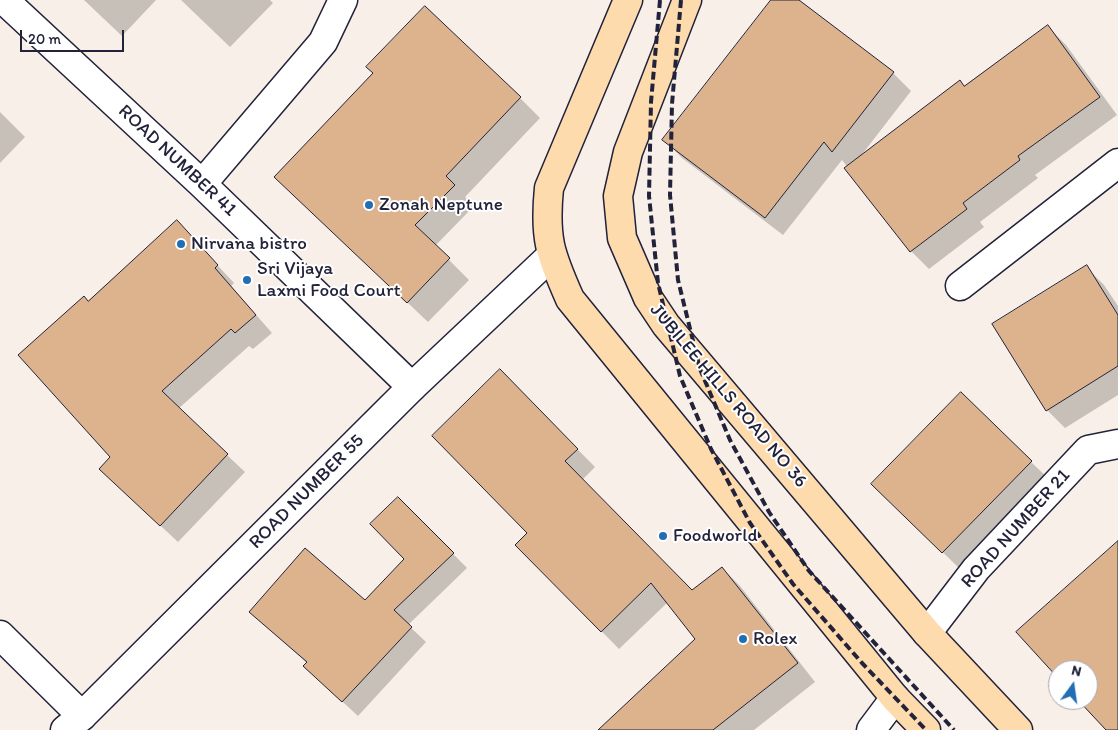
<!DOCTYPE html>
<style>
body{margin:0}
#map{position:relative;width:1118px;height:730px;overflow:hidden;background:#f8f0e8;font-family:Itim,sans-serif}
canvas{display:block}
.north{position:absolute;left:1048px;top:660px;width:50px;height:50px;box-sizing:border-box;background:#fff;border:1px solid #a7a7b1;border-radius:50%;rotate:14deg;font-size:14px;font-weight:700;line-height:20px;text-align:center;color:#22223b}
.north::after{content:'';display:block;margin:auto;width:18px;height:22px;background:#1f6fb2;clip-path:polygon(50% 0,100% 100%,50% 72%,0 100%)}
.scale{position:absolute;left:20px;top:30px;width:104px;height:22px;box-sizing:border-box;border:2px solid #22223b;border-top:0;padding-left:6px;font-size:15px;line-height:18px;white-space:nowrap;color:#22223b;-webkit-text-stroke:4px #fff;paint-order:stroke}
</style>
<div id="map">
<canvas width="1118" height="730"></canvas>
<div class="north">N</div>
<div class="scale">20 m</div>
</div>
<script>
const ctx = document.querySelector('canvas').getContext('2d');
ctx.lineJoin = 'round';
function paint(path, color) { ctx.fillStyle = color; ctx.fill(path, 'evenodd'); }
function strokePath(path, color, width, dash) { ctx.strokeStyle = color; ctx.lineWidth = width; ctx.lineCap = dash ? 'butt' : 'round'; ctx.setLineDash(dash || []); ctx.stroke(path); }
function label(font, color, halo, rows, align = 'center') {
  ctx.font = font + ' Itim,sans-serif'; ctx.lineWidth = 4; ctx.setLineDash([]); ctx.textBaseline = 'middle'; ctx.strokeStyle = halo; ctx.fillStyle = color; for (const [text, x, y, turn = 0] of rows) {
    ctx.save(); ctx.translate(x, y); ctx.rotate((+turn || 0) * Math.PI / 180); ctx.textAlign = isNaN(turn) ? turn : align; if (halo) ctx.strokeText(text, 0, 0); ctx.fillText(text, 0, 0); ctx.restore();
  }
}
const shadow = new Path2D(`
 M 84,0 L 156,0 L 122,36 Z
 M 181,0 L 270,0 L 273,3 L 230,47 Z
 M 773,0 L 797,0 L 893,73 L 911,91 L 860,157 L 960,82 L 965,87 L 1048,27 L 1066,45 L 1117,115 L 1035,175 L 1038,178 L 980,222 L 984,227 L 929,269 L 911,251 L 842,160 L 783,235 L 682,158 L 664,140 Z
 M 520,98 L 540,118 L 465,197 L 474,206 L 435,246 L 469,280 L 428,322 L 296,197 Z
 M 0,112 L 25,137 L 0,163 Z
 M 177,222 L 234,283 L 231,286 L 272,333 L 253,349 L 249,346 L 178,409 L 245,472 L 178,542 L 118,486 L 89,303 Z
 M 1086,267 L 1104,285 L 1118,306 L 1118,395 L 1065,428 L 1047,410 Z
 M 500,371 L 595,467 L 582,480 L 692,591 L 722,568 L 740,586 L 815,682 L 754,730 L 625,730 L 697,639 L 668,602 L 619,649 L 517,545 L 529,533 Z
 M 1031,462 L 1049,479 L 961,570 L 891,502 Z
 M 398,498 L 467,568 L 408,625 L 426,642 L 358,716 L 320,681 L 307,663 L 250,612 L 365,602 L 406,559 Z`);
const building = new Path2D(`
 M 771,0 L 799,0 L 894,72 L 832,152 L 824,142 L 765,218 L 662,140 Z
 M 425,6 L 521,97 L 446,176 L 455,185 L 415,225 L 450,258 L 407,303 L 274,177 L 373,73 L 366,67 Z
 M 1048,25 L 1100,97 L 1018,156 L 1020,160 L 963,203 L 967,209 L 910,252 L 844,168 L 960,80 L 964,86 Z
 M 177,220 L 218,265 L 215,268 L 256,315 L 235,333 L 231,329 L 162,391 L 228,454 L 160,526 L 99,469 L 110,457 L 18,355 L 84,296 L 88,301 Z
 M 1087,265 L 1118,315 L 1118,366 L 1046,411 L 992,324 Z
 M 500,369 L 578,449 L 565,461 L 692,590 L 722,567 L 798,663 L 713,730 L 598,730 L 695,639 L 651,583 L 601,632 L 515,545 L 527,533 L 432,436 Z
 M 961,392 L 1032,461 L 942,553 L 871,484 Z
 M 398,497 L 454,553 L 394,610 L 412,627 L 342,702 L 303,666 L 307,662 L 249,612 L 305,548 L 365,600 L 404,559 L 370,524 Z
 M 1118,541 L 1118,730 L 1106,730 L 1078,700 L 1088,700 L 1088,670 L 1058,670 L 1058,678 L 1016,632 Z`);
const minor = new Path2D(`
 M 4,0 L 202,184 L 412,387
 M 202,184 L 323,42 L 343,0
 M 960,286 L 1118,163
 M 927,633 L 976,569 L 1088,450 L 1118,444
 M 0,635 L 82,716`);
const tertiary = new Path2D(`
 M 65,730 L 82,716 L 412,387 L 551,256
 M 871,730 L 895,698`);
const primary = new Path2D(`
 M 628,0 L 549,188 C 544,238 550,254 570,299 L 895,698 L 926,730
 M 687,0 L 628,152 L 618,196 L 622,238 L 648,298 L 666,325 L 927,633 L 1018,730`);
const rail = new Path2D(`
 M 660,0 L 651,102 L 649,196 L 658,283 L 680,376 L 711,449 L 750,523 L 793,584 L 862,663 L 926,730
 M 681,0 L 672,104 L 670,195 L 678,280 L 700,369 L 730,440 L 769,512 L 809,571 L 954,730`);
const markers = [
 [369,205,5,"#1f6fb2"],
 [181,244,5,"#1f6fb2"],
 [247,280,5,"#1f6fb2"],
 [663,536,5,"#1f6fb2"],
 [743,639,5,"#1f6fb2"]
];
const streetNames = [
 ["ROAD NUMBER 41",177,161,43],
 ["JUBILEE HILLS ROAD NO 36",728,396,50],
 ["ROAD NUMBER 55",307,492,-45],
 ["ROAD NUMBER 21",1016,529,-48]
];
const poiNames = [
 ["Zonah Neptune",379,205],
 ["Nirvana bistro",191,244],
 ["Sri Vijaya",257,269],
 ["Laxmi Food Court",257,291],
 ["Foodworld",673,536],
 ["Rolex",753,639]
];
paint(shadow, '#0003');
paint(building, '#ddb38e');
strokePath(building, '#22223b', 1);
strokePath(minor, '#22223b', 31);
strokePath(tertiary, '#22223b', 31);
strokePath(primary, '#22223b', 31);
strokePath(minor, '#fff', 28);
strokePath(tertiary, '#fff', 28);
strokePath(primary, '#fedbac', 28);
strokePath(rail, '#22223b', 4, [8, 4]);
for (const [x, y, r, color] of markers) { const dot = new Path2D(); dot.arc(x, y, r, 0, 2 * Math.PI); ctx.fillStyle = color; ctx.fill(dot); strokePath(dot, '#fff', 2); }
label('19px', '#22223b', '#fff', streetNames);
label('19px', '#22223b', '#fff', poiNames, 'left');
</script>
